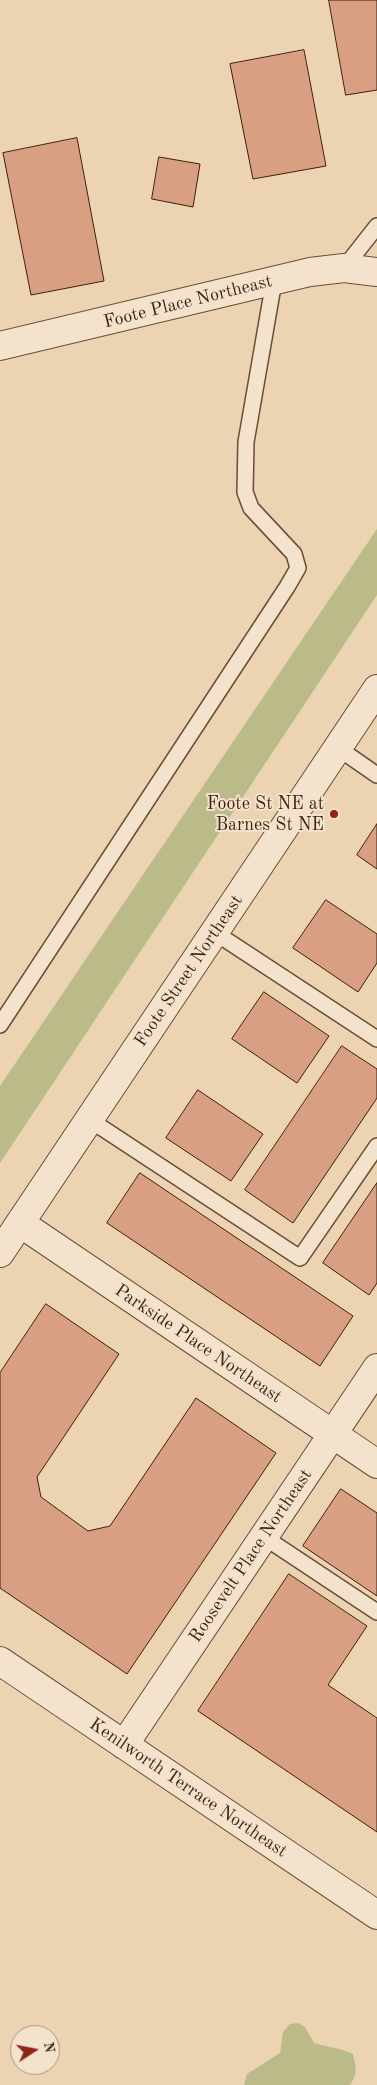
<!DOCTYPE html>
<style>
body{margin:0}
#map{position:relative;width:377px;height:2085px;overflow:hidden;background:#ecd3b1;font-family:"Old Standard TT",serif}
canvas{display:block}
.north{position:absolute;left:10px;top:2025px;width:50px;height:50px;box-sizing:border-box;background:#f3e2cc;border:1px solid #ab9480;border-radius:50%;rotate:79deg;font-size:14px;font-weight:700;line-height:20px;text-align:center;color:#401f0d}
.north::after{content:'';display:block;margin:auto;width:18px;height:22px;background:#8f2418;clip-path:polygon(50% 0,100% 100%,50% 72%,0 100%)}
</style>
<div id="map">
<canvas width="377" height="2085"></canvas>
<div class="north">N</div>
</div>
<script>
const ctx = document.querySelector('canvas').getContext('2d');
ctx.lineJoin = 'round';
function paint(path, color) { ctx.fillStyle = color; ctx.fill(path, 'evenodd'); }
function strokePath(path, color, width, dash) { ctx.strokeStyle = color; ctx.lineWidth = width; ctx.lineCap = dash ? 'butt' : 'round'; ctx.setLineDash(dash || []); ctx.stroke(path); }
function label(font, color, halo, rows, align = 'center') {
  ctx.font = font + ' "Old Standard TT",serif'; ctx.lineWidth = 4; ctx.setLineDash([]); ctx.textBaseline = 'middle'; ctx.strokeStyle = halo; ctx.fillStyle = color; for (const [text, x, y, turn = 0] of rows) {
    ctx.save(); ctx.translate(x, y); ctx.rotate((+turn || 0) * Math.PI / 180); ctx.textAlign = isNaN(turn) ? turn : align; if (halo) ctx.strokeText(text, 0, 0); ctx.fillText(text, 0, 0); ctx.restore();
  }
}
const green = new Path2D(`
 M 377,529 L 377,595 L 0,1163 L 0,1086 Z
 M 298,2023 L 305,2027 L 314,2043 C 327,2047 340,2048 353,2054 C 356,2067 358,2074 350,2085 L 244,2085 L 247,2074 L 280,2053 L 283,2032 L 290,2024 Z`);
const building = new Path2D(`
 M 329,0 L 377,0 L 377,90 L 346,95 Z
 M 304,50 L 326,166 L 253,179 L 230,64 Z
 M 77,138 L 104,281 L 31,295 L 3,153 Z
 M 159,157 L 200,164 L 193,207 L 152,199 Z
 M 377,824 L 377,869 L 357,855 Z
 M 326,900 L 377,934 L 377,963 L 358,992 L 293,948 Z
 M 264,992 L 329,1036 L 297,1083 L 232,1039 Z
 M 342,1046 L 377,1069 L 377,1098 L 293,1223 L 245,1190 Z
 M 198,1090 L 263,1134 L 231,1181 L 166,1138 Z
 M 140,1173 L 353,1316 L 320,1366 L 107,1223 Z
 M 377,1183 L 377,1283 L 369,1295 L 323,1263 Z
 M 46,1304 L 119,1354 L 37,1477 L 41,1497 L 88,1531 L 110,1526 L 196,1398 L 276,1453 L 127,1674 L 0,1588 L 0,1373 Z
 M 341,1489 L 377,1513 L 377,1596 L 303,1546 Z
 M 289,1574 L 367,1626 L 328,1685 L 377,1718 L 377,1832 L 198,1711 Z`);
const service = new Path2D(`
 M 344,268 L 377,226
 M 338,748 L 377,775
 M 214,932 L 377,1039
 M 0,1025 L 287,587 L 298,568 L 294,554 L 251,508 L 245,492 L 246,442 L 274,281
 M 90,1120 L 300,1258 L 377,1146
 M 264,1537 L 377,1612`);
const minor = new Path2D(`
 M 0,346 L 310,272 L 344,268 L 377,272
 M 20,1223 L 377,1464
 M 0,1253 L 377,689
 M 0,1661 L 377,1915
 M 124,1745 L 377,1368`);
const markers = [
 [334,814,5,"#8f2418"]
];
const streetNames = [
 ["Foote Place Northeast",188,302,-14],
 ["Foote Street Northeast",189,971,-56],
 ["Parkside Place Northeast",198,1344,34],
 ["Roosevelt Place Northeast",251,1556,-56],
 ["Kenilworth Terrace Northeast",188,1788,34]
];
const poiNames = [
 ["Foote St NE at",324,804],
 ["Barnes St NE",324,825]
];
paint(green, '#bbbb89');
paint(building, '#d99f82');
strokePath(building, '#401f0d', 1);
strokePath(service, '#6b4c36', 18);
strokePath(minor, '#6b4c36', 30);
strokePath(service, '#f3e2cc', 15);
strokePath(minor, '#f3e2cc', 28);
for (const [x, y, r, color] of markers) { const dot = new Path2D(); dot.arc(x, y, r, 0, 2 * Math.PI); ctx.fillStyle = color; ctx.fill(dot); strokePath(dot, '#f3e2cc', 2); }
label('18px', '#401f0d', '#f3e2cc', streetNames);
label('18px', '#401f0d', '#f3e2cc', poiNames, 'right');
</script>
